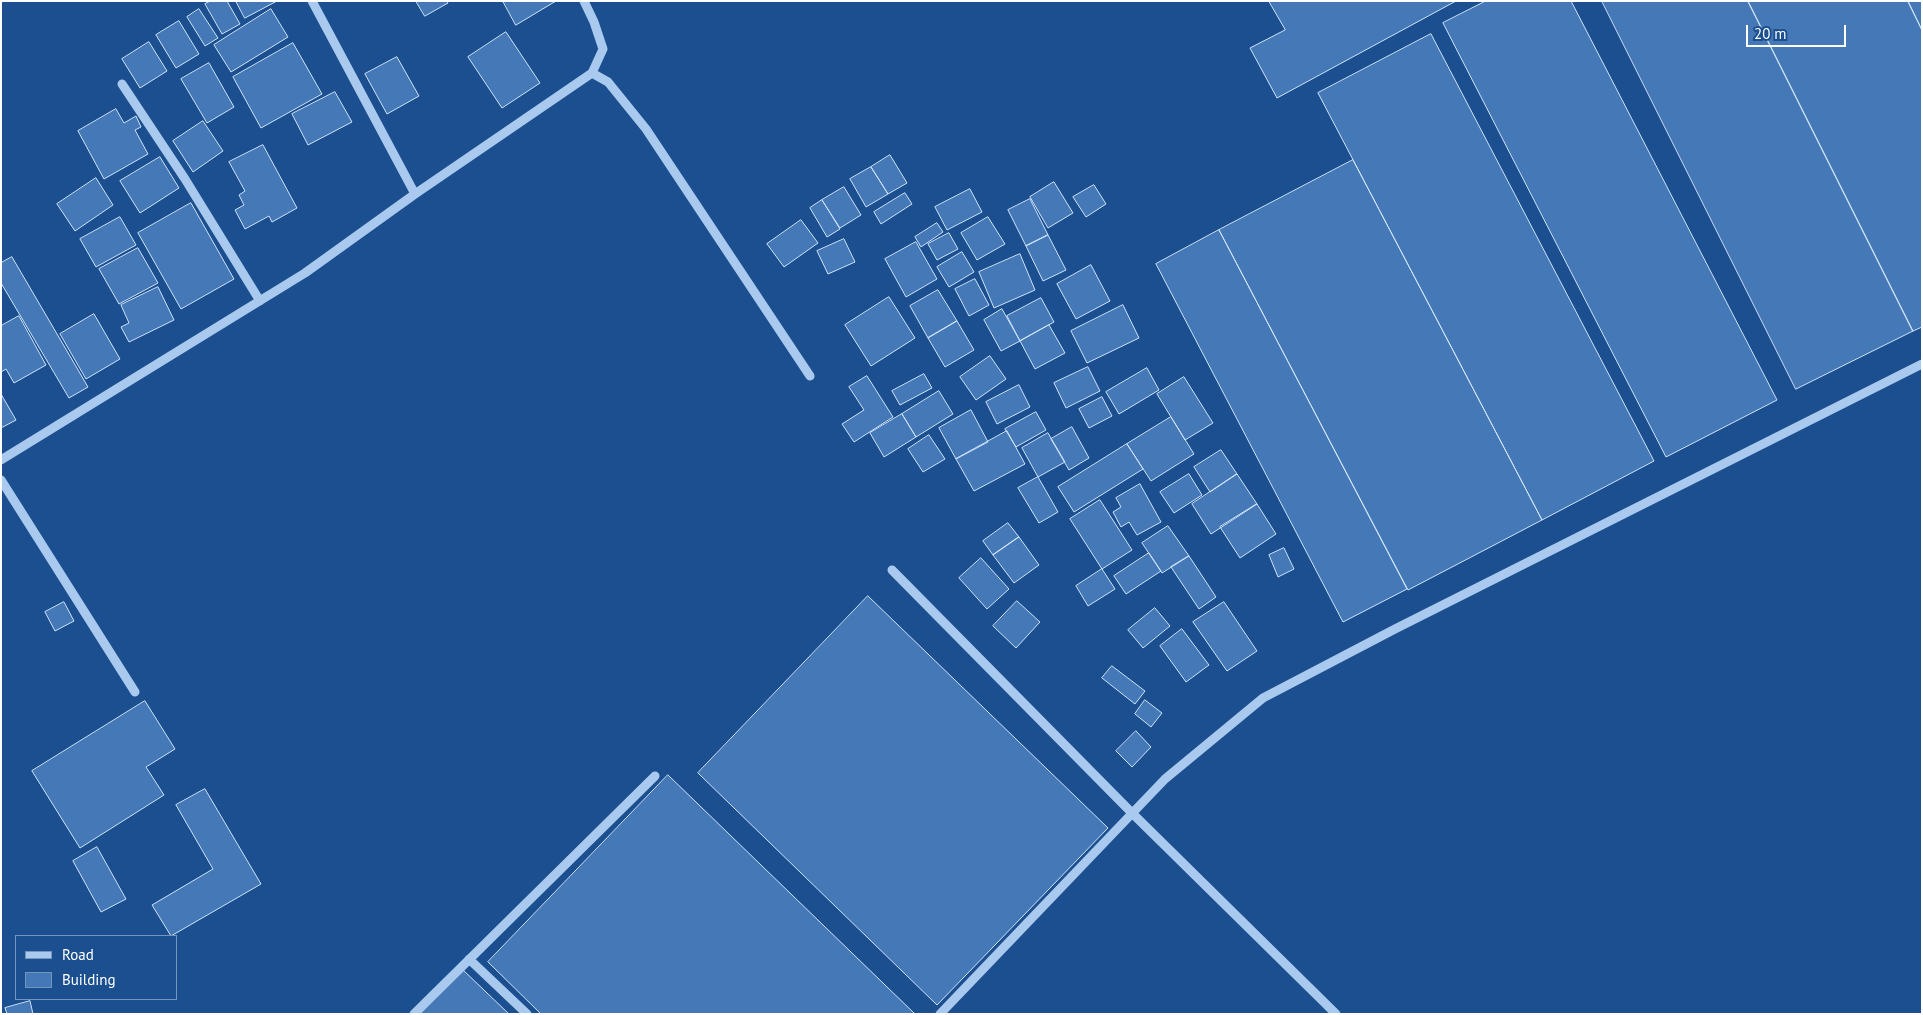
<!DOCTYPE html>
<style>
body{margin:0}
#map{position:relative;width:1923px;height:1015px;overflow:hidden;background:#1b4f8f;font-family:"PT Sans",sans-serif}
canvas{display:block}
.frame{position:absolute;inset:0;border:2px solid #fff;pointer-events:none}
.legend{position:absolute;left:15px;top:935px;width:162px;height:65px;box-sizing:border-box;background:#1b4f8f;border:1px solid #7695bc;margin:0;padding:6px 9px;list-style:none;font-size:15px;color:#fff}
.legend li{display:flex;align-items:center;gap:10px;height:25px}
.legend b{width:25px;border:1px solid #7695bc}
.scale{position:absolute;left:1746px;top:25px;width:100px;height:22px;box-sizing:border-box;border:2px solid #fff;border-top:0;padding-left:6px;font-size:15px;line-height:18px;white-space:nowrap;color:#fff;-webkit-text-stroke:4px #1b4f8f;paint-order:stroke}
</style>
<div id="map">
<canvas width="1923" height="1015"></canvas>
<div class="frame"></div>
<ul class="legend">
<li><b style="height:6px;background:#a9c9ee"></b>Road</li>
<li><b style="height:14px;background:#4478b7"></b>Building</li>
</ul>
<div class="scale">20 m</div>
</div>
<script>
const ctx = document.querySelector('canvas').getContext('2d');
ctx.lineJoin = 'round';
function paint(path, color) { ctx.fillStyle = color; ctx.fill(path, 'evenodd'); }
function strokePath(path, color, width, dash) { ctx.strokeStyle = color; ctx.lineWidth = width; ctx.lineCap = dash ? 'butt' : 'round'; ctx.setLineDash(dash || []); ctx.stroke(path); }
const building = new Path2D(`
 M 211,1 L 227,1 L 240,24 L 222,34 L 205,4 Z
 M 236,1 L 277,1 L 245,18 Z
 M 416,1 L 447,1 L 448,3 L 425,16 Z
 M 503,1 L 556,1 L 516,25 Z
 M 1269,1 L 1456,1 L 1277,98 L 1250,48 L 1285,30 Z
 M 1486,1 L 1571,1 L 1777,400 L 1666,457 L 1443,23 Z
 M 1602,1 L 1748,1 L 1913,331 L 1796,389 Z
 M 1748,1 L 1908,1 L 1922,30 L 1922,327 L 1913,331 Z
 M 1908,1 L 1922,1 L 1922,30 Z
 M 199,9 L 218,38 L 205,46 L 187,17 Z
 M 271,9 L 288,37 L 231,72 L 214,45 Z
 M 179,21 L 199,54 L 176,68 L 156,35 Z
 M 506,32 L 540,83 L 502,108 L 468,57 Z
 M 1431,34 L 1654,461 L 1542,520 L 1318,93 Z
 M 149,42 L 167,71 L 140,88 L 122,59 Z
 M 293,43 L 322,94 L 261,128 L 233,77 Z
 M 397,57 L 419,96 L 387,114 L 365,74 Z
 M 209,63 L 234,107 L 207,123 L 181,79 Z
 M 335,92 L 352,122 L 308,145 L 292,114 Z
 M 116,109 L 124,123 L 136,116 L 141,127 L 135,130 L 148,154 L 104,179 L 78,131 Z
 M 203,121 L 223,151 L 193,172 L 173,141 Z
 M 263,145 L 297,208 L 272,222 L 269,216 L 245,229 L 235,210 L 244,205 L 239,195 L 245,191 L 229,162 Z
 M 890,155 L 907,183 L 888,194 L 871,167 Z
 M 160,157 L 179,188 L 140,213 L 120,181 Z
 M 1353,160 L 1542,520 L 1408,590 L 1219,230 Z
 M 871,167 L 888,194 L 866,207 L 850,179 Z
 M 96,178 L 113,205 L 75,231 L 57,204 Z
 M 1054,182 L 1073,213 L 1048,228 L 1030,197 Z
 M 1094,185 L 1106,204 L 1086,217 L 1073,197 Z
 M 844,187 L 861,215 L 840,228 L 822,200 Z
 M 970,189 L 982,212 L 947,230 L 935,207 Z
 M 905,193 L 912,204 L 881,224 L 874,212 Z
 M 1030,199 L 1048,235 L 1026,246 L 1008,210 Z
 M 822,200 L 840,229 L 827,237 L 810,208 Z
 M 191,203 L 234,279 L 181,309 L 138,233 Z
 M 120,217 L 136,245 L 96,267 L 80,239 Z
 M 988,217 L 1005,244 L 977,260 L 961,233 Z
 M 801,220 L 818,243 L 784,267 L 767,244 Z
 M 937,223 L 943,232 L 921,247 L 915,237 Z
 M 1219,230 L 1407,589 L 1343,622 L 1156,264 Z
 M 949,233 L 958,249 L 937,260 L 928,244 Z
 M 1048,235 L 1066,270 L 1043,281 L 1026,246 Z
 M 844,239 L 855,262 L 828,274 L 817,251 Z
 M 916,242 L 937,279 L 906,297 L 885,259 Z
 M 138,248 L 158,283 L 119,304 L 99,269 Z
 M 962,252 L 974,272 L 949,287 L 937,267 Z
 M 1020,254 L 1035,290 L 994,308 L 979,272 Z
 M 12,257 L 88,387 L 69,398 L 1,283 L 1,263 Z
 M 1091,265 L 1110,301 L 1076,319 L 1057,284 Z
 M 975,279 L 989,305 L 969,316 L 955,289 Z
 M 158,287 L 174,320 L 129,342 L 121,327 L 129,323 L 121,305 Z
 M 938,290 L 957,321 L 928,338 L 910,306 Z
 M 889,297 L 915,338 L 871,366 L 845,325 Z
 M 1041,298 L 1054,322 L 1020,341 L 1007,316 Z
 M 1123,305 L 1139,338 L 1087,363 L 1071,331 Z
 M 1002,309 L 1020,341 L 1001,351 L 984,320 Z
 M 94,314 L 120,359 L 86,379 L 60,334 Z
 M 19,316 L 46,365 L 14,383 L 6,369 L 1,372 L 1,326 Z
 M 957,321 L 974,350 L 945,367 L 928,338 Z
 M 1049,325 L 1065,353 L 1035,369 L 1020,341 Z
 M 990,356 L 1006,379 L 976,400 L 960,377 Z
 M 1088,367 L 1100,391 L 1066,408 L 1054,383 Z
 M 1147,368 L 1159,390 L 1119,414 L 1106,392 Z
 M 924,374 L 932,388 L 900,405 L 892,391 Z
 M 867,376 L 893,417 L 854,442 L 842,424 L 864,410 L 849,387 Z
 M 1184,377 L 1213,423 L 1185,440 L 1157,394 Z
 M 1019,385 L 1030,407 L 997,424 L 986,402 Z
 M 939,391 L 953,414 L 916,437 L 902,414 Z
 M 1,394 L 16,420 L 1,428 Z
 M 1102,397 L 1112,416 L 1089,428 L 1079,409 Z
 M 971,410 L 988,442 L 956,459 L 939,428 Z
 M 1036,412 L 1046,430 L 1016,447 L 1005,429 Z
 M 902,414 L 916,437 L 884,457 L 870,433 Z
 M 1171,417 L 1194,454 L 1151,481 L 1127,444 Z
 M 1072,427 L 1089,458 L 1069,470 L 1051,439 Z
 M 1007,431 L 1025,464 L 974,491 L 956,459 Z
 M 1048,433 L 1065,462 L 1038,477 L 1022,448 Z
 M 929,435 L 945,459 L 923,472 L 908,449 Z
 M 1127,444 L 1143,469 L 1074,512 L 1058,487 Z
 M 1221,450 L 1237,474 L 1210,492 L 1194,467 Z
 M 1189,474 L 1202,495 L 1174,513 L 1160,492 Z
 M 1237,474 L 1257,504 L 1211,534 L 1192,504 Z
 M 1038,477 L 1058,512 L 1039,523 L 1018,488 Z
 M 1140,484 L 1161,522 L 1137,535 L 1129,522 L 1121,527 L 1113,512 L 1121,507 L 1116,498 Z
 M 1100,500 L 1132,550 L 1102,569 L 1070,519 Z
 M 1257,504 L 1276,534 L 1240,558 L 1220,527 Z
 M 1008,523 L 1019,537 L 993,555 L 983,541 Z
 M 1168,526 L 1189,556 L 1162,573 L 1142,543 Z
 M 1019,537 L 1039,565 L 1014,583 L 993,555 Z
 M 1284,548 L 1294,569 L 1278,577 L 1269,555 Z
 M 1149,553 L 1161,571 L 1126,594 L 1114,576 Z
 M 1189,556 L 1216,597 L 1199,609 L 1171,567 Z
 M 981,558 L 1009,589 L 987,609 L 959,578 Z
 M 1102,569 L 1115,589 L 1088,606 L 1076,586 Z
 M 868,596 L 1108,828 L 937,1005 L 698,773 Z
 M 1017,601 L 1040,622 L 1016,648 L 993,626 Z
 M 64,602 L 74,621 L 55,631 L 45,612 Z
 M 1224,602 L 1257,651 L 1227,671 L 1193,622 Z
 M 1155,608 L 1170,626 L 1143,648 L 1128,630 Z
 M 1182,629 L 1209,665 L 1186,682 L 1160,646 Z
 M 1112,666 L 1145,691 L 1135,704 L 1102,678 Z
 M 1145,700 L 1162,713 L 1151,727 L 1135,714 Z
 M 145,701 L 175,749 L 146,767 L 164,795 L 80,848 L 32,771 Z
 M 1136,731 L 1151,747 L 1132,767 L 1116,751 Z
 M 668,775 L 915,1014 L 541,1014 L 488,962 Z
 M 205,789 L 261,884 L 171,936 L 152,905 L 213,869 L 176,805 Z
 M 97,847 L 126,899 L 101,912 L 73,861 Z
 M 462,969 L 509,1014 L 420,1014 Z
 M 30,1001 L 33,1014 L 7,1014 L 5,1008 Z`);
const minor = new Path2D(`
 M 312,1 L 415,194
 M 592,73 L 608,82 L 646,129 L 810,376
 M 122,84 L 185,179 L 260,301
 M 1,460 L 305,273 L 415,194 L 592,73 L 603,49 L 594,22 L 584,1
 M 1,480 L 135,692
 M 892,570 L 1132,813 L 1336,1014
 M 469,959 L 527,1014
 M 414,1014 L 655,776
 M 940,1014 L 1165,779 L 1263,698 L 1395,629 L 1922,364`);
paint(building, '#4478b7');
strokePath(building, '#cfe3fa', 1);
strokePath(minor, '#a9c9ee', 9);
</script>
